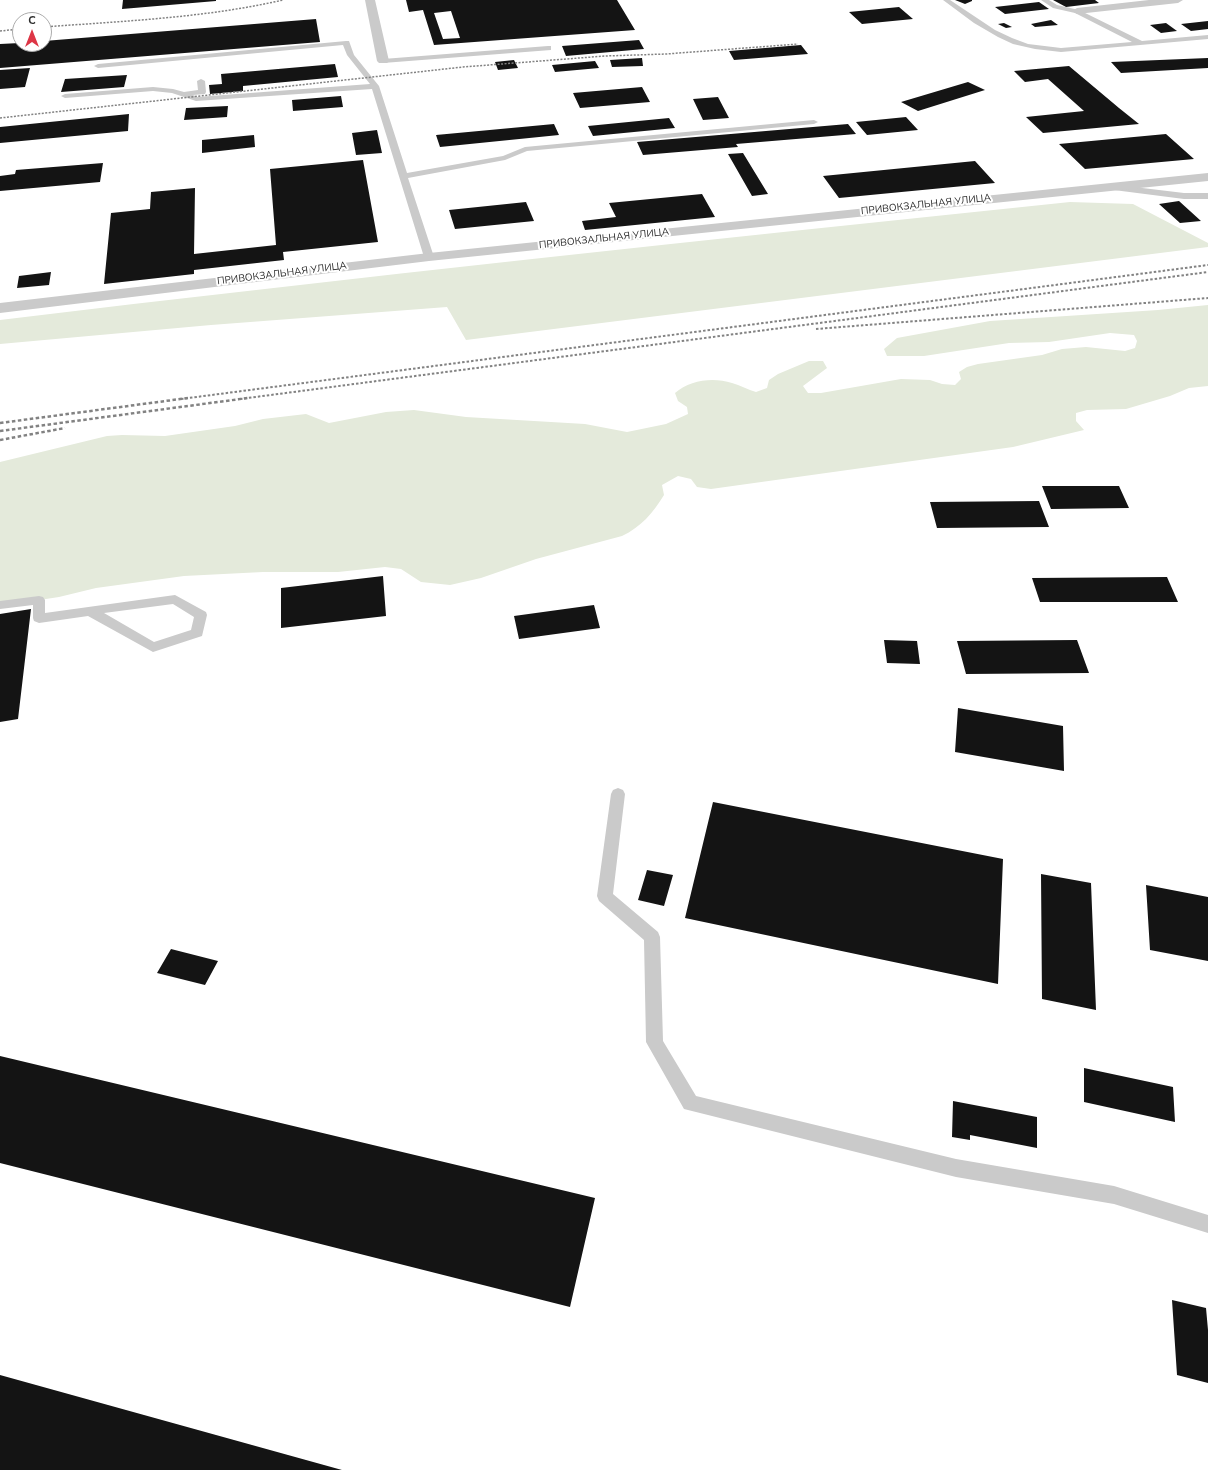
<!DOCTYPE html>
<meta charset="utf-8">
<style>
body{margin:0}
#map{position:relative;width:1208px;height:1470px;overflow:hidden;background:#fff;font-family:"Nunito Sans",sans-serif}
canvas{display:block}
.north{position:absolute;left:12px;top:12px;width:40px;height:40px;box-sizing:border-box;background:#fff;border:1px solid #ababab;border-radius:50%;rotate:0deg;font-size:11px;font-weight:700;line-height:16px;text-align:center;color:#2d2d2d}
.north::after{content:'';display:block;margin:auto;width:14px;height:18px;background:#dd3646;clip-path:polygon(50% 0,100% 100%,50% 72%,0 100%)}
</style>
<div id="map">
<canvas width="1208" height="1470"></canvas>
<div class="north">С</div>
</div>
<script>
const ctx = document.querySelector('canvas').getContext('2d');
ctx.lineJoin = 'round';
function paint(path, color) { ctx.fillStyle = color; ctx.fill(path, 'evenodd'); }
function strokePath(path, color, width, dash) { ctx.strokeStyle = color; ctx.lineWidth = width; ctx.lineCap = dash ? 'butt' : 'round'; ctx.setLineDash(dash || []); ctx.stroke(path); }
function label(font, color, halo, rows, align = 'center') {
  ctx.font = font + ' "Nunito Sans",sans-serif'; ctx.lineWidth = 4; ctx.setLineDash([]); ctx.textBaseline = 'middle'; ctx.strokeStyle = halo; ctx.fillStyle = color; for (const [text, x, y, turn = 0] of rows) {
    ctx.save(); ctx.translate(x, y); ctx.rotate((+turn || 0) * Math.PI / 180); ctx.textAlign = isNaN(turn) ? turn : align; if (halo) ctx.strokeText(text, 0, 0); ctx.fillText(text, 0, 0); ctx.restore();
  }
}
const green = new Path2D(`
 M 1070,202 L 1133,204 L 1208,243 L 1208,247 L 466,340 L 447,307 L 211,325 L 0,344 L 0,320 C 356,277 713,239 1070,202 Z
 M 1208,305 L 1208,386 L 1189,388 L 1170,396 L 1126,409 L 1087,410 L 1076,413 L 1076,421 L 1084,430 L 1013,447 L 711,489 L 697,487 L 691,479 L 678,476 L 662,485 L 664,495 C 653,513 641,527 622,536 L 536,559 L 481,578 L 450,585 L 421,582 L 401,569 L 385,567 L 338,572 L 263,572 L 184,576 L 96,588 L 59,597 L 0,606 L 0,462 L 107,436 L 122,435 L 165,436 L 235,426 L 263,419 L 306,414 L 329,423 L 386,412 L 414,410 L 466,417 L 585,424 L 627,432 L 666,424 L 688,414 L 687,407 L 678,401 L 675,393 C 690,380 713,377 732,383 C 740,385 748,390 756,392 L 767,388 L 769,380 L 778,374 L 809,361 L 823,361 L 827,368 L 803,386 L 808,393 L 821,393 L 901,379 L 930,380 L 942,384 L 955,385 L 961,379 L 959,372 L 967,367 L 978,364 L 1042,355 L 1062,349 L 1086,347 L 1125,351 L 1135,348 L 1137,341 L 1134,335 L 1110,333 L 1049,342 L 1009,343 L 924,356 L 887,356 L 884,349 L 897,338 L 990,321 L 1158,310 Z`);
const building = new Path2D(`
 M 123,0 L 216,0 L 216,1 L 122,9 Z
 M 406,0 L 617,0 L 635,30 L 434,45 L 423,10 L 409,12 ZM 451,11 L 460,38 L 443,39 L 434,13 Z
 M 955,0 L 972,0 L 972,1 L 965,4 Z
 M 1053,0 L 1095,0 L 1099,3 L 1066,7 Z
 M 1039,2 L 1049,9 L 1005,14 L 995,7 Z
 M 899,7 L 913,19 L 862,24 L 849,12 Z
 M 316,19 L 320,42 L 0,68 L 0,44 L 20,43 L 20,44 L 44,44 L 44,41 Z
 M 1051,20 L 1058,25 L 1035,27 L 1031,24 Z
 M 1208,21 L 1208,29 L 1191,31 L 1181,24 Z
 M 1004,23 L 1012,27 L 1006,28 L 998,24 Z
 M 1166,23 L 1177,31 L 1161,33 L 1150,25 Z
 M 639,40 L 644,49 L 566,56 L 562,46 Z
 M 801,45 L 808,54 L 734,60 L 729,51 Z
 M 642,58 L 643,66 L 612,67 L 610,60 Z
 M 1208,58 L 1208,68 L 1121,73 L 1111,62 Z
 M 514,60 L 518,68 L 498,70 L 495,62 Z
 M 595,61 L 599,68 L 555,72 L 552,65 Z
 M 335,64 L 338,77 L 243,86 L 243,91 L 210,94 L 209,85 L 222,84 L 221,74 Z
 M 1069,66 L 1119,108 L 1139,124 L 1043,133 L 1026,117 L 1084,111 L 1048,79 L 1025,82 L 1014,71 Z
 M 30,68 L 25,87 L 0,89 L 0,70 Z
 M 127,75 L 124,87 L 61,92 L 65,79 Z
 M 968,82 L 985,90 L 918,111 L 901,102 Z
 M 642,87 L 650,102 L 580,108 L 573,93 Z
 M 341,96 L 343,107 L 293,111 L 292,100 Z
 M 718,97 L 729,118 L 703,120 L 693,99 Z
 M 228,106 L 227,117 L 184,120 L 186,108 Z
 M 129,114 L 128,131 L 0,143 L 0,127 Z
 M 906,117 L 918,130 L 867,135 L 856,122 Z
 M 669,118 L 675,128 L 593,136 L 588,126 Z
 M 554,124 L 559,135 L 440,147 L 436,135 Z
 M 848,124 L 856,134 L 736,144 L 738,147 L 643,155 L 637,142 Z
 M 377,130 L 382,153 L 356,155 L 352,133 Z
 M 1166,134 L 1194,159 L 1085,169 L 1059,144 Z
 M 254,135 L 255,147 L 202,153 L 202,140 Z
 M 743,153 L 768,194 L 752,196 L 728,154 Z
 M 363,160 L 378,242 L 283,252 L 284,260 L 194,270 L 194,274 L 104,284 L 111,213 L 150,209 L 151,192 L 195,188 L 194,254 L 276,245 L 270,169 Z
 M 975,161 L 995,183 L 839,198 L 823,176 Z
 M 103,163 L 100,182 L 0,191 L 0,176 L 15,174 L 16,170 Z
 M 702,194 L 715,217 L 585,230 L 582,221 L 616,217 L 609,203 Z
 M 1179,201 L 1201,221 L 1180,223 L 1159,204 Z
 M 526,202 L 534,221 L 455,229 L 449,210 Z
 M 51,272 L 49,285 L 17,288 L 19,276 Z
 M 1042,486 L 1119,486 L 1129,508 L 1051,509 Z
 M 1039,501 L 1049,527 L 937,528 L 930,502 Z
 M 383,576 L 386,616 L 281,628 L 281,588 Z
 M 1167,577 L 1178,602 L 1040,602 L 1032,578 Z
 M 594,605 L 600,628 L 519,639 L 514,616 Z
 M 31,609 L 18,719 L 0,722 L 0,614 Z
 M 884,640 L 917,641 L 920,664 L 887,663 Z
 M 1077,640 L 1089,673 L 966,674 L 957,641 Z
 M 958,708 L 1063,726 L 1064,771 L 955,752 Z
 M 713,802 L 1003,859 L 998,984 L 685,918 Z
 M 647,870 L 673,875 L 664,906 L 638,900 Z
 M 1041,874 L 1091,883 L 1096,1010 L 1042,999 Z
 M 1146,885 L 1208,897 L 1208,961 L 1150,950 Z
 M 171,949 L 218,961 L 205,985 L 157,973 Z
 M 0,1056 L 595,1198 L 570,1307 L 0,1163 Z
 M 1084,1068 L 1173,1087 L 1175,1122 L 1084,1102 Z
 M 953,1101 L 1037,1117 L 1037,1148 L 970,1135 L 970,1140 L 952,1137 Z
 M 1172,1300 L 1206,1308 L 1208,1330 L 1208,1383 L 1177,1375 Z
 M 0,1375 L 342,1470 L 0,1470 Z`);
const service = new Path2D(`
 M 943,0 L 950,0 L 995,30 L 1012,38 L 1028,44 L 1061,48 L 1132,42 L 1075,13 L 1053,8 L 1041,0 L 1049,0 L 1057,5 L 1079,10 L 1142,41 L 1208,35 L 1208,39 L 1061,52 L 1035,49 L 1013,44 L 998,37 L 974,23 Z
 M 346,41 L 349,41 L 354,55 L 379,86 L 407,173 L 503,156 L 525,147 L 814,120 L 818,122 L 814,124 L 527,151 L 505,160 L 408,178 L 434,257 L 429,260 L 424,257 L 372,89 L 196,101 L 172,93 L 153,91 L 65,98 L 61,96 L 65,94 L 153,87 L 173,89 L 184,92 L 198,90 L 197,81 L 201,79 L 205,81 L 206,92 L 205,94 L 193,95 L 197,97 L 370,84 L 347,55 L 343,45 L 98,68 L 94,66 L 98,64 Z
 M 548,46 L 551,46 L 551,50 L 383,63 L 379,61 L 383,59 Z
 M 1109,184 L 1184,193 L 1208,193 L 1208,199 L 1184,199 L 1106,189 L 1105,187 Z
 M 175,595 L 206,612 L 207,615 L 202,636 L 153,652 L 88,616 L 39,623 L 34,621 L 33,618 L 33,605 L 0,609 L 0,601 L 39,596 L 43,597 L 45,600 L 45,613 ZM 173,604 L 194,617 L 191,630 L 154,642 L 104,613 Z
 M 618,788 L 623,790 L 625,794 L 613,894 L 658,932 L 660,937 L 663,1041 L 696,1096 L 956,1159 L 1114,1186 L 1208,1215 L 1208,1233 L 1114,1204 L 956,1177 L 684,1109 L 646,1042 L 644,940 L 599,901 L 597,896 L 611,794 L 613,790 Z`);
const minor = new Path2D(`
 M 365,0 L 375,0 L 389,61 L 387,63 L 379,63 L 377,61 Z
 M 1149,0 L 1183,0 L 1178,3 L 1077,14 L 1072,11 L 1077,8 Z
 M 1208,173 L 1208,181 L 429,261 L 0,313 L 0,303 L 429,253 Z`);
const railFar2 = new Path2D(`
 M 44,27 C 124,21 204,18 283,0
 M 0,31 L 20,29
 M 0,118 L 463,67 L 605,56 L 666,54 L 798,44`);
const railFar1 = new Path2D(`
 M 816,329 L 1208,298
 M 181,399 L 1208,265
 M 240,399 L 1208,272`);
const rail = new Path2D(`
 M 0,423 L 188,398
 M 0,431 L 248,398
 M 0,440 L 65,428`);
const farStreetnames = [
 ["ПРИВОКЗАЛЬНАЯ УЛИЦА",926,205,-6],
 ["ПРИВОКЗАЛЬНАЯ УЛИЦА",604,239,-6],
 ["ПРИВОКЗАЛЬНАЯ УЛИЦА",282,274,-7]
];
paint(green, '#e4eadb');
paint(building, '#141414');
paint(service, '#cacaca');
paint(minor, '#cacaca');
strokePath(railFar2, '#828282', 1.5, [2, 1.5]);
strokePath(railFar1, '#828282', 2, [2.5, 2]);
strokePath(rail, '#828282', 2.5, [3.5, 2.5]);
label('10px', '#2d2d2d', '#fff', farStreetnames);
</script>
